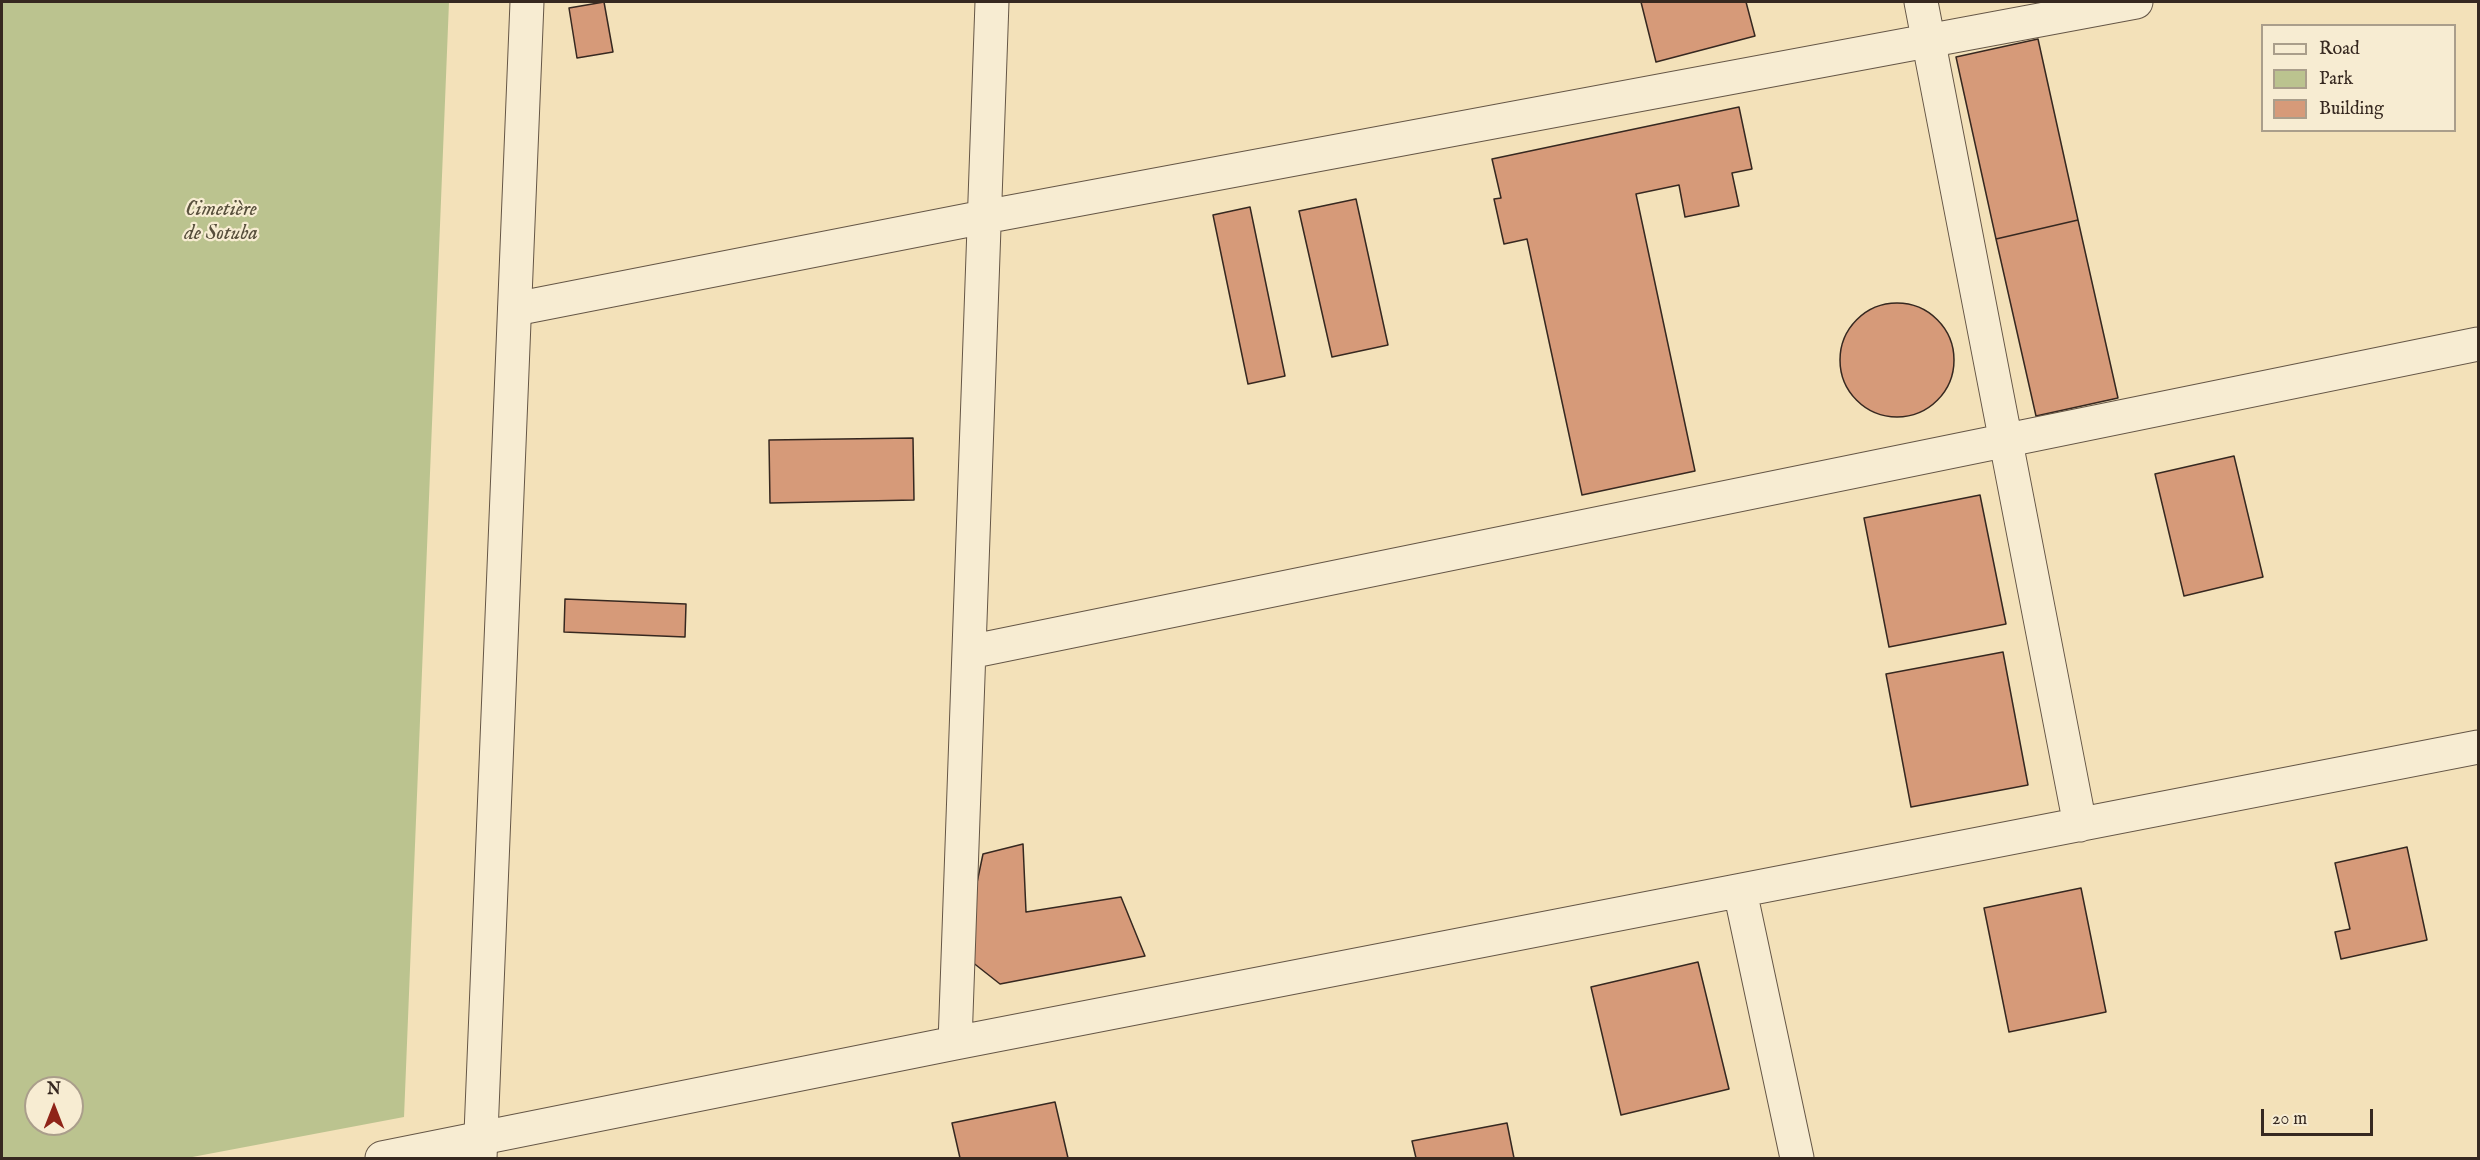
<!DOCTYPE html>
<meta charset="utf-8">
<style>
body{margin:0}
#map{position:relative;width:2480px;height:1160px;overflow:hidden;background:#f3e1b9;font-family:"IM FELL English",serif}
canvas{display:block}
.frame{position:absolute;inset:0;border:3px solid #362820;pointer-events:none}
.legend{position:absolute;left:2261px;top:24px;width:195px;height:108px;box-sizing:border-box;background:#f7ecd2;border:2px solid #aa9e8b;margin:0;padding:8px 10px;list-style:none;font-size:18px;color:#362820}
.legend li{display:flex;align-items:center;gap:12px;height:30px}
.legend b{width:30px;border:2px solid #aa9e8b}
.north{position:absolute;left:24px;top:1076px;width:60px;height:60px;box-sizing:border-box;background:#f7ecd2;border:2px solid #aa9e8b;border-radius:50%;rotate:0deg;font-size:16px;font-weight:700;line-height:24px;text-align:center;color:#362820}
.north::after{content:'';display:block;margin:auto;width:21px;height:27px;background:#8f2418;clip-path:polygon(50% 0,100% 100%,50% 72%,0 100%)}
.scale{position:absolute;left:2261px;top:1109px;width:112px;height:27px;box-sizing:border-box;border:3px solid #362820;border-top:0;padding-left:8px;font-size:18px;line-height:21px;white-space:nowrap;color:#362820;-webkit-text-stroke:4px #f7ecd2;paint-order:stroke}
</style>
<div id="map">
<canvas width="2480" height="1160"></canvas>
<div class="frame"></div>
<ul class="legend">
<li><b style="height:8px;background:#f7ecd2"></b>Road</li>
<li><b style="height:16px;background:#bbc38f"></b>Park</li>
<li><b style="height:16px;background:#d69a79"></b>Building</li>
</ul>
<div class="north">N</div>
<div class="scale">20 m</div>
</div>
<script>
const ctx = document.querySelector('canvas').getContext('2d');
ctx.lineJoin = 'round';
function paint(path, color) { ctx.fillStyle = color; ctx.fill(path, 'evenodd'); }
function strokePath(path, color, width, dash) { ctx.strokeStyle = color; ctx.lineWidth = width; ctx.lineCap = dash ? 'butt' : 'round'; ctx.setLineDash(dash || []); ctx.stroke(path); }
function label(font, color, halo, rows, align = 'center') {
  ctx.font = font + ' "IM FELL English",serif'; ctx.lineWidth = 4.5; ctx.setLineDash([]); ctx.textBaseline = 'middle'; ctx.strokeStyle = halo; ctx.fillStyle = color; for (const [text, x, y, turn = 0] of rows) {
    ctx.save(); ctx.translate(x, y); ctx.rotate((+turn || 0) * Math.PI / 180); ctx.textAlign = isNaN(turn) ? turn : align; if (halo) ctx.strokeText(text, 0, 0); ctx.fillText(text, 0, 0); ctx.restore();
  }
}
const green = new Path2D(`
 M 2,2 L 449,2 L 404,1117 L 187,1158 L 2,1158 ZM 36,1088 L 72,1088 L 72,1124 L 36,1124 Z`);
const building = new Path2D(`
 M 604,2 L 613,52 L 577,58 L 569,8 Z
 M 1641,2 L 1746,2 L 1755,36 L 1656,62 Z
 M 2038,39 L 2078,220 L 1996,239 L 1956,57 Z
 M 1739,107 L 1752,169 L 1732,173 L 1739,206 L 1685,217 L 1679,185 L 1636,194 L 1695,471 L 1582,495 L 1527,239 L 1504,244 L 1494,199 L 1501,198 L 1492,159 Z
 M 1356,199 L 1388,345 L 1332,357 L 1299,211 Z
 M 1250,207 L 1285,376 L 1248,384 L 1213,215 Z
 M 2078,220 L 2118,398 L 2036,416 L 1996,239 Z
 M1840 360a57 57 0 1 1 114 0a57 57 0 1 1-114 0Z
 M 913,438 L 914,500 L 770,503 L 769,440 Z
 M 2234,456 L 2263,577 L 2184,596 L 2155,474 Z
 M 1980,495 L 2006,624 L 1889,647 L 1864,518 Z
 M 565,599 L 686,604 L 685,637 L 564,632 Z
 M 2003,652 L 2028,785 L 1911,807 L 1886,674 Z
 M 1023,844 L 1026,912 L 1121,897 L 1145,956 L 1000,984 L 962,954 L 983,854 Z
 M 2407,847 L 2427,940 L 2341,959 L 2335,932 L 2350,929 L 2335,863 Z
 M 2081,888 L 2106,1012 L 2009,1032 L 1984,908 Z
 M 1698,962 L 1729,1089 L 1621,1115 L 1591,987 Z
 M 1055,1102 L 1068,1158 L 960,1158 L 952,1123 Z
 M 1507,1123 L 1514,1158 L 1416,1158 L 1412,1141 Z`);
const minor = new Path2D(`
 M 1921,2 L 2080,825
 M 515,309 L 984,217 L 2136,2
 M 969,652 L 2478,344
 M 1740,891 L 1797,1158
 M 955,1043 L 992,2
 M 382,1158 L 955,1043 L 2478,747`);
const tertiary = new Path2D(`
 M 480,1158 L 527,2`);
const parkNames = [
 ["Cimetière",221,211],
 ["de Sotuba",221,235]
];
paint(green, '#bbc38f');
paint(building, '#d69a79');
strokePath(building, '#362820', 1.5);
strokePath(minor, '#655646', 35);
strokePath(tertiary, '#655646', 35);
strokePath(minor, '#f7ecd2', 33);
strokePath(tertiary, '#f7ecd2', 33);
label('italic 21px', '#574f3c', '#f7ecd2', parkNames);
</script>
